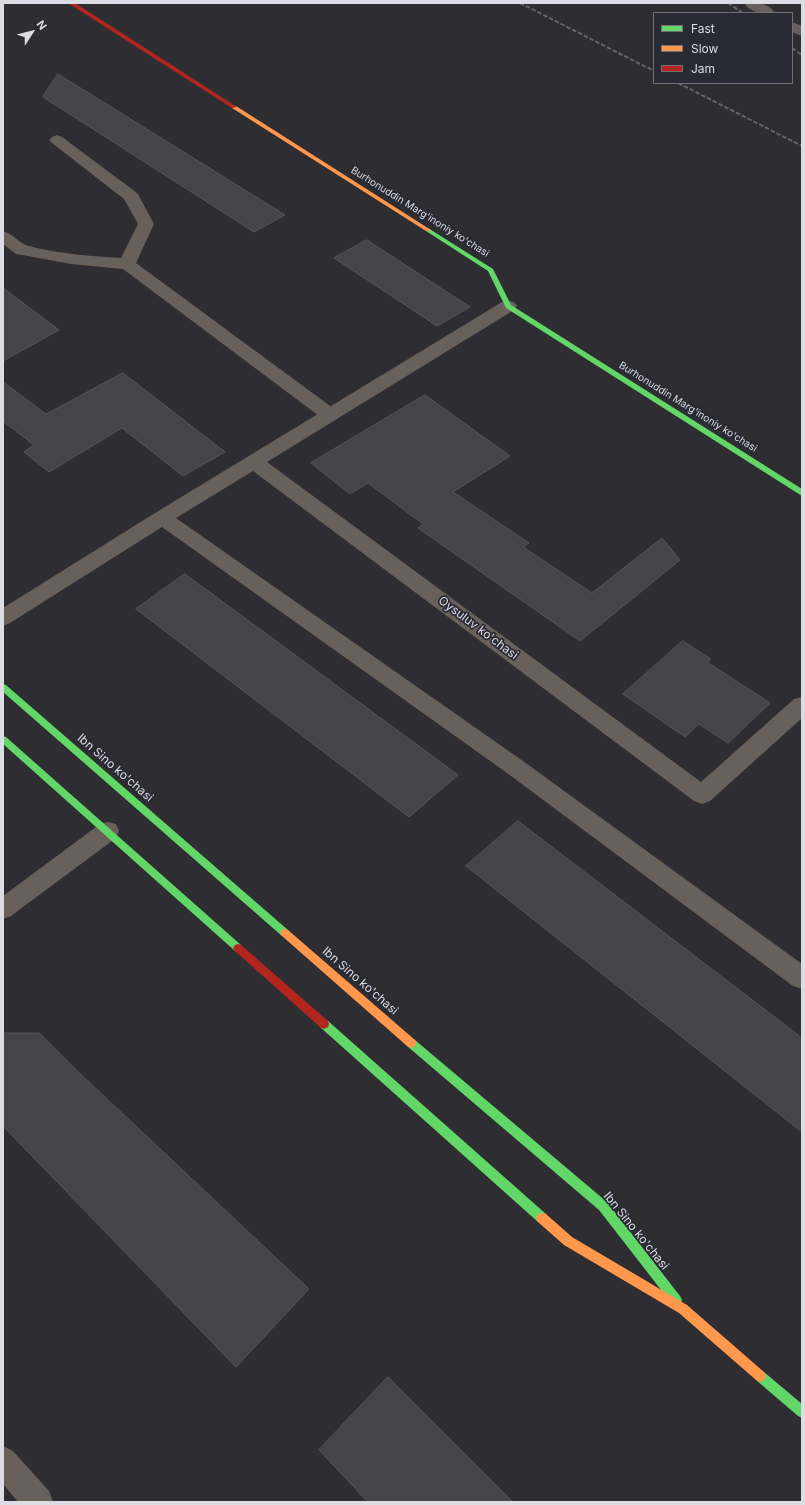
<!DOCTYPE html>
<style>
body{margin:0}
#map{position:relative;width:805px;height:1505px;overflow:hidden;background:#2d2d32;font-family:Inter,sans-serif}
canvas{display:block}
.frame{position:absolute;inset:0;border:4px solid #dcdce4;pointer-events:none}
.legend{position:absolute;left:653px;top:12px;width:140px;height:72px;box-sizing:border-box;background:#2a2a35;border:1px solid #71717b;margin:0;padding:5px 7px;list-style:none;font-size:12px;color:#dcdce4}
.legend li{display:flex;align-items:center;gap:8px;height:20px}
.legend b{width:20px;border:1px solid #71717b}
.north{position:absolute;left:12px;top:12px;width:40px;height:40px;-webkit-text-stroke:3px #2a2a35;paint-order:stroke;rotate:54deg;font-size:11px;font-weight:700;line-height:16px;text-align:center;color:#dcdce4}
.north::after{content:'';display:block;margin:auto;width:14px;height:18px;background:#dcdce4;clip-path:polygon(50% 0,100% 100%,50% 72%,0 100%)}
</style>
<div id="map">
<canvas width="805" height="1505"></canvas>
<div class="frame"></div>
<ul class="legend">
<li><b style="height:5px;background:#63d668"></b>Fast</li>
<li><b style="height:5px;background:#ff974d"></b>Slow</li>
<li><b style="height:5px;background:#b3261e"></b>Jam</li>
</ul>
<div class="north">N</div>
</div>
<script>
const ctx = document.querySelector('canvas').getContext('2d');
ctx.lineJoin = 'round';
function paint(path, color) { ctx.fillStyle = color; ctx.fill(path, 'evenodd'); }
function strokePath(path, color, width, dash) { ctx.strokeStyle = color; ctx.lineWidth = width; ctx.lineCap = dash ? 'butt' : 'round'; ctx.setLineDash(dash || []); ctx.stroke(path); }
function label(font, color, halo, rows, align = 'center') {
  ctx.font = font + ' Inter,sans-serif'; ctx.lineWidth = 3.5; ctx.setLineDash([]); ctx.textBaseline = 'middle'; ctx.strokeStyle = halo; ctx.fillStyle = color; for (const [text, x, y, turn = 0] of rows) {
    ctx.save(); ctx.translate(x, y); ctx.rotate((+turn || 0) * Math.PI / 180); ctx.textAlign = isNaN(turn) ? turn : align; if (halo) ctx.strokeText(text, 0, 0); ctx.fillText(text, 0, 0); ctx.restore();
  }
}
const building = new Path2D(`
 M 58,74 L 285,215 L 254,232 L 43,97 Z
 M 367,240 L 470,307 L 437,326 L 334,258 Z
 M 3,288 L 59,330 L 3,361 Z
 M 123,373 L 225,452 L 183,476 L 122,428 L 49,472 L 24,452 L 34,445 L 3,421 L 3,382 L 46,414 Z
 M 425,395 L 510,456 L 453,492 L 529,543 L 523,547 L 592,593 L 662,538 L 680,560 L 580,641 L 418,528 L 423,524 L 368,483 L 350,494 L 311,463 Z
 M 185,574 L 458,775 L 409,817 L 136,609 Z
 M 683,641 L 711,659 L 707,662 L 770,703 L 728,743 L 699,724 L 685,737 L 623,694 Z
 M 518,821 L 802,1038 L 802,1132 L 466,866 Z
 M 3,1033 L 39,1033 L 73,1067 L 309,1289 L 236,1367 L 3,1126 Z
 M 388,1377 L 513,1502 L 368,1502 L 319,1450 Z`);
const lane = new Path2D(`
 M 744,3 C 756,3 768,2 775,13 C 763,13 751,14 744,3 Z
 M 792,22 L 802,26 L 802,36 L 792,32 Z
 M 57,135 L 62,137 L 137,193 L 139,196 L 154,224 L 136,263 L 337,411 L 339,415 L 337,419 L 330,421 L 323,419 L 123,269 L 71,264 L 22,255 L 16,254 L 3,244 L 3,231 C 13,234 20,244 29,246 C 59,254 91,256 121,258 L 138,224 L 124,199 L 52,143 L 49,140 L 52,137 Z
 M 108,822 L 116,824 L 119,831 L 116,838 L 11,916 L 3,919 L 3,896 L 100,824 Z`);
const street = new Path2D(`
 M 508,301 L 514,302 L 517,306 L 514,310 L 267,462 L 701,782 L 794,699 L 802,697 L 802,718 L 710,801 L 702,804 L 694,801 L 253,471 L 176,518 L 523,761 L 802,964 L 802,989 L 793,986 L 507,773 L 162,527 L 10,623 L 3,626 L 3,608 L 155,513 L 502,302 Z
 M 3,1446 L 13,1451 L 49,1491 L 53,1502 L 18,1502 L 3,1484 Z`);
const fast = new Path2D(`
 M 428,228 L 493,269 L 511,305 L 802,489 L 802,496 L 506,308 L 488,271 L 426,231 L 426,229 Z
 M 3,684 L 6,685 L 288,930 L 290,933 L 288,936 L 285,937 L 282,936 L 3,692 Z
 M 3,736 L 6,737 L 241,945 L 243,948 L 241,951 L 238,952 L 235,951 L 3,744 Z
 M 324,1019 L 328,1021 L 546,1214 L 548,1218 L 546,1222 L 542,1223 L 538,1222 L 320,1027 L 319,1024 L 320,1021 Z
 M 411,1038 L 415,1040 L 607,1202 L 680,1296 L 682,1300 L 680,1304 L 676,1306 L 672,1304 L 599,1210 L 407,1046 L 406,1043 L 407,1040 Z
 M 760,1370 L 764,1372 L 802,1404 L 802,1418 L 798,1416 L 756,1380 L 754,1376 L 756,1372 Z`);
const slow = new Path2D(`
 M 232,106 L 236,106 L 431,230 L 430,231 L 426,231 L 232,108 Z
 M 285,929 L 288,930 L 415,1040 L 416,1043 L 415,1046 L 411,1048 L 407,1046 L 282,936 L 280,933 L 282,930 Z
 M 542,1213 L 546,1214 L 572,1237 L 687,1305 L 764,1372 L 766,1376 L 764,1380 L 760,1382 L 756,1380 L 679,1313 L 564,1245 L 538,1222 L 536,1218 L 538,1214 Z`);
const jam = new Path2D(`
 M 68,3 L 75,3 L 237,107 L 232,108 Z
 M 238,944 L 241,945 L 328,1021 L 329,1024 L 328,1027 L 324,1029 L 320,1027 L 235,951 L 233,948 L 235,945 Z`);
const rail = new Path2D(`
 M 520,3 L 654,71
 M 728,3 L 743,13
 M 792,48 L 802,55
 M 678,83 L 802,146`);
const farStreetnames = [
 ["Burhonuddin Marg'inoniy ko'chasi",420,212,32],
 ["Burhonuddin Marg'inoniy ko'chasi",688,407,32]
];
const streetNames = [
 ["Oysuluv ko'chasi",478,628,37],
 ["Ibn Sino ko'chasi",115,768,41],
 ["Ibn Sino ko'chasi",360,981,41],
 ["Ibn Sino ko'chasi",636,1231,51]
];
paint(building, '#444449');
strokePath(building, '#57565b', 1);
paint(lane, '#68605a');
paint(street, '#68605a');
paint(fast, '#63d668');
paint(slow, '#ff974d');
paint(jam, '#b3261e');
strokePath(rail, '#686465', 2, [4.5, 2]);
label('10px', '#dcdce4', '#2a2a35', farStreetnames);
label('12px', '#dcdce4', '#2a2a35', streetNames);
</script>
